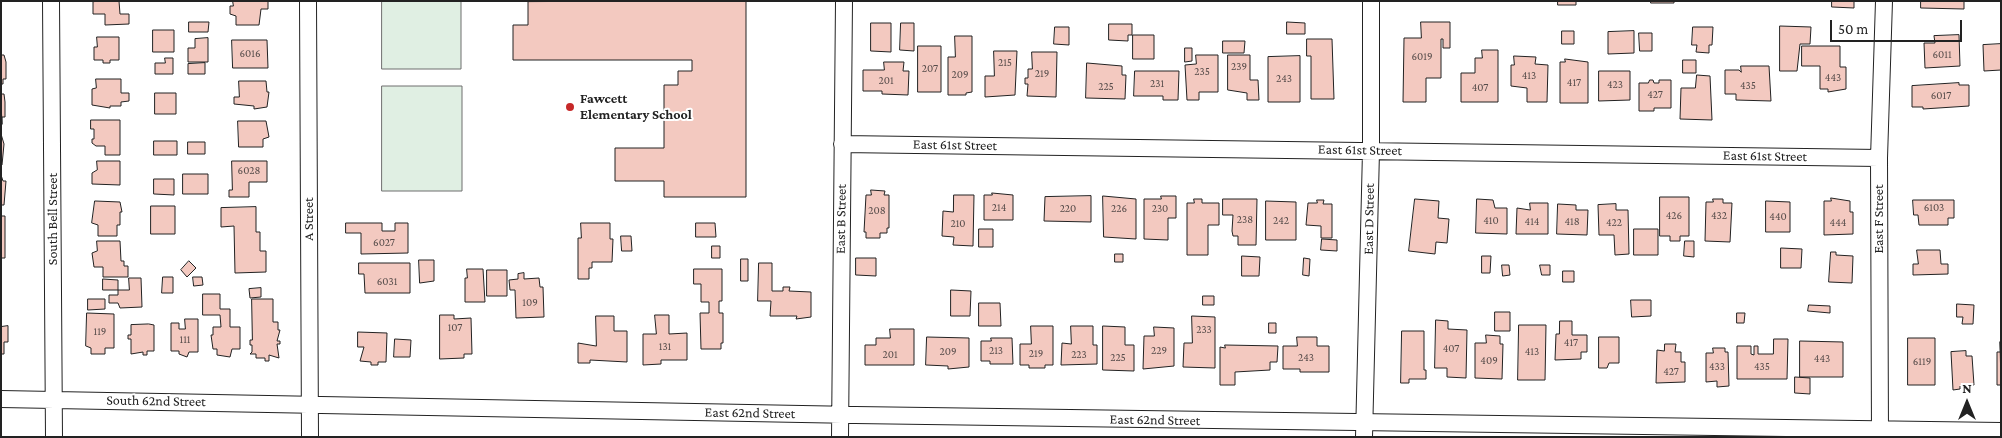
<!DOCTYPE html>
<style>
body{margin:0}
#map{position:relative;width:2002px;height:438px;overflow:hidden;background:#fff;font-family:"Crimson Pro",serif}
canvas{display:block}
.frame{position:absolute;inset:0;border:2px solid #222;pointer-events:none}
.north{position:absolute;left:1942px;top:378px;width:50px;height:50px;-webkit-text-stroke:4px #fff;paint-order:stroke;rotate:0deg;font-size:14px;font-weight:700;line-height:20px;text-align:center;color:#222}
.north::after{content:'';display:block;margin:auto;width:18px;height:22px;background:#222;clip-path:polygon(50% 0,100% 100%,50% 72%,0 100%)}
.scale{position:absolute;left:1830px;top:20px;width:132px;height:22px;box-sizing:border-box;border:2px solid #222;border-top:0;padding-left:6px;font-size:15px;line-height:18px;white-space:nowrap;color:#222;-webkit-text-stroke:4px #fff;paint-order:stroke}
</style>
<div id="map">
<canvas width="2002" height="438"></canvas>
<div class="frame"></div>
<div class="north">N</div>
<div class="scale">50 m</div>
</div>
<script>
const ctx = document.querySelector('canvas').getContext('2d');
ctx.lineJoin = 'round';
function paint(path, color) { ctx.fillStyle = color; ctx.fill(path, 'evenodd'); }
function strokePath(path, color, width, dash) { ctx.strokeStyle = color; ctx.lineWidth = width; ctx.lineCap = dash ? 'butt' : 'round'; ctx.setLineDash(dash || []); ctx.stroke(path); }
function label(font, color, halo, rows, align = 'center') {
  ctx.font = font + ' "Crimson Pro",serif'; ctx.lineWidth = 4; ctx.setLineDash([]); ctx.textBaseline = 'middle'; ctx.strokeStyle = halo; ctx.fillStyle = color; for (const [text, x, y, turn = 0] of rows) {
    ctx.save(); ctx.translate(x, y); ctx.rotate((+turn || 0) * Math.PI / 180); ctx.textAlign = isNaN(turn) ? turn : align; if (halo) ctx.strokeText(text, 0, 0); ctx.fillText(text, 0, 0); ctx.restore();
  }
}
const green = new Path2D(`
 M 382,1 L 461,1 L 461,69 L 382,69 Z
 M 382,86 L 462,86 L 462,191 L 382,191 Z`);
const building = new Path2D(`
 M 119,1 L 120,14 L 129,14 L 129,24 L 105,25 L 105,14 L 93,14 L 93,2 Z
 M 233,1 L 268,1 L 268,9 L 261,9 L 259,25 L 236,25 L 236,16 L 230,14 L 230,6 L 233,6 Z
 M 746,1 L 746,197 L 664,197 L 664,181 L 615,181 L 615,148 L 664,148 L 664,85 L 678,85 L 678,71 L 692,71 L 692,60 L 513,60 L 513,25 L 528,25 L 528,2 Z
 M 1558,1 L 1576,1 L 1576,5 L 1558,5 Z
 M 1651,1 L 1674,1 L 1674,3 L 1651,3 Z
 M 1832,1 L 1854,1 L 1854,8 L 1832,7 Z
 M 1921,1 L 1964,1 L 1964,9 L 1921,8 Z
 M 189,22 L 209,22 L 208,32 L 189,32 Z
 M 1287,22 L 1305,23 L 1305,34 L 1287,34 Z
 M 1421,22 L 1450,22 L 1450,48 L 1443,48 L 1443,39 L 1441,39 L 1441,78 L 1426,78 L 1426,102 L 1403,102 L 1404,38 L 1421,38 Z
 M 871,23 L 891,23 L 891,52 L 871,51 Z
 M 901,23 L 914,23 L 914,51 L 900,50 Z
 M 1109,24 L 1132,24 L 1132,35 L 1128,35 L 1128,41 L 1109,40 Z
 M 1780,26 L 1811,27 L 1810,44 L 1800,44 L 1797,71 L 1780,71 Z
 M 1055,27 L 1069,27 L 1069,45 L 1054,44 Z
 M 1693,27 L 1713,27 L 1712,45 L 1709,45 L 1709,53 L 1696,52 L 1697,45 L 1692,45 Z
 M 153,30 L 174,30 L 174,52 L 153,52 Z
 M 1562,31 L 1574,31 L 1574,44 L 1562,44 Z
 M 1634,31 L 1634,53 L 1608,54 L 1608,32 Z
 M 1639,33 L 1652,33 L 1652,51 L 1640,51 Z
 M 1133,35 L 1154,35 L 1154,59 L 1133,59 Z
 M 1959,35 L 1960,66 L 1925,68 L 1924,43 L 1935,43 L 1934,36 Z
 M 955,36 L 972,36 L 972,92 L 966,93 L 966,95 L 948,95 L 948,57 L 955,57 Z
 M 97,37 L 119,37 L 119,60 L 110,60 L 110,63 L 103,63 L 103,60 L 94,60 L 94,47 L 97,47 Z
 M 208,38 L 208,62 L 188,62 L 188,48 L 195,48 L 195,39 Z
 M 1307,39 L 1332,39 L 1334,99 L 1311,99 L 1311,56 L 1307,56 Z
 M 232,40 L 267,40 L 268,68 L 233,68 Z
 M 1223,41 L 1245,41 L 1244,53 L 1223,53 Z
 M 2001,44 L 2001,70 L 1984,71 L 1983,45 Z
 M 918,46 L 941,46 L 941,92 L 918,92 Z
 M 1802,46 L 1840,46 L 1840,67 L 1846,67 L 1846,89 L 1828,92 L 1828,89 L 1820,89 L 1820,66 L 1802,66 Z
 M 1185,48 L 1192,48 L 1192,61 L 1185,62 Z
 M 1482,50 L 1498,50 L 1498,102 L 1461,102 L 1461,73 L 1475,73 L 1475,58 L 1482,58 Z
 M 994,51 L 1017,51 L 1015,95 L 985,97 L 985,76 L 994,76 Z
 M 1032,52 L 1057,52 L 1056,97 L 1027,96 L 1028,84 L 1025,84 L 1025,78 L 1028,78 L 1028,69 L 1032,69 Z
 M 1,55 L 4,55 L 6,62 L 6,79 L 3,79 L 3,84 L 1,84 Z
 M 1196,55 L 1218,55 L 1218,92 L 1199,92 L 1199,100 L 1187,100 L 1185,65 L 1196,64 Z
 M 1228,55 L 1250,55 L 1250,80 L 1258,80 L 1259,100 L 1247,100 L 1247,93 L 1228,90 Z
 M 1300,56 L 1300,102 L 1268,102 L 1268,57 Z
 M 1514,56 L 1536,57 L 1535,64 L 1548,65 L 1547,102 L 1527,102 L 1527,88 L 1511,86 L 1511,65 L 1514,65 Z
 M 165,58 L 173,58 L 173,74 L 155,74 L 155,63 L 165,63 Z
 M 1565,59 L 1588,62 L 1588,103 L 1560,103 L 1560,62 L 1565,62 Z
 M 1683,60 L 1696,60 L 1696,73 L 1683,73 Z
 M 884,62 L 904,62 L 903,71 L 909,71 L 908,95 L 882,94 L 882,91 L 863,91 L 863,70 L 884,70 Z
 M 205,63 L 205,74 L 188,74 L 188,64 Z
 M 1087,63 L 1122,66 L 1122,75 L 1126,75 L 1125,99 L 1086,98 Z
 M 1741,66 L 1769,66 L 1771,101 L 1736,100 L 1736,94 L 1725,94 L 1725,70 L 1739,70 L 1741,72 Z
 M 1135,71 L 1179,71 L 1178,100 L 1163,100 L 1163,96 L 1134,96 Z
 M 1599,71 L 1630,71 L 1630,100 L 1599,101 Z
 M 1697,75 L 1710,76 L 1712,120 L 1680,119 L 1681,88 L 1695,88 Z
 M 96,79 L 121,79 L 121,93 L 129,93 L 129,101 L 121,102 L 121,106 L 110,106 L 110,108 L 92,105 L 92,89 L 96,88 Z
 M 1650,80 L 1653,80 L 1654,83 L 1659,83 L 1659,80 L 1671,80 L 1671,108 L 1654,108 L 1654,111 L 1639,111 L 1639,83 L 1648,83 Z
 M 239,81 L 266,81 L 267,92 L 269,92 L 267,107 L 254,109 L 254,106 L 234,104 L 234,97 L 239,97 Z
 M 1959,83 L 1959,85 L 1969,85 L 1969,106 L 1923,109 L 1923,107 L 1912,107 L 1912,86 Z
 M 155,93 L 176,93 L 176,114 L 155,114 Z
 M 1,94 L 4,94 L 5,102 L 5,117 L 2,117 L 2,124 Z
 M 91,120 L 120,120 L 120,155 L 105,155 L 105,146 L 96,146 L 92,143 L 92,139 L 94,139 L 94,129 L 91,129 Z
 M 238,121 L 266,121 L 269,137 L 263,139 L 263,147 L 239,147 Z
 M 1,134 L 4,144 L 2,165 L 1,165 Z
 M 154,141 L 177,141 L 177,155 L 154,155 Z
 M 188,142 L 205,142 L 205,154 L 188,154 Z
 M 97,161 L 120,161 L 120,185 L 92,184 L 92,173 L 97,170 Z
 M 232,161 L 267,161 L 267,182 L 249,182 L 249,197 L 229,197 L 229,190 L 232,190 Z
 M 183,174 L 208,174 L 208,194 L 183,194 Z
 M 1,175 L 3,181 L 6,181 L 4,205 L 1,205 Z
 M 154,179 L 174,179 L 174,195 L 154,194 Z
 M 871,190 L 885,191 L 884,195 L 889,195 L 889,228 L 887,228 L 887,233 L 880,233 L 880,238 L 866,238 L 866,232 L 864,232 L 866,195 L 871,195 Z
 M 992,193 L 1013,195 L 1013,220 L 984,220 L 984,195 L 992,195 Z
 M 954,195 L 974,195 L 973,246 L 953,245 L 954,237 L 942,236 L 943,211 L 953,212 Z
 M 1091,196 L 1091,222 L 1044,221 L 1045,197 Z
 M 1103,196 L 1136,199 L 1136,239 L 1104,237 Z
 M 1161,196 L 1176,196 L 1176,218 L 1168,218 L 1168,240 L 1144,239 L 1144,199 L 1161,199 Z
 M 1660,197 L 1689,197 L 1689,236 L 1680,236 L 1680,241 L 1670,241 L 1670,236 L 1660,236 Z
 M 1831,198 L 1850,201 L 1850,212 L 1853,212 L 1853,234 L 1824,235 L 1824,201 L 1831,201 Z
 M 1194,199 L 1202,199 L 1202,203 L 1219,203 L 1219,225 L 1208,225 L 1208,255 L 1187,255 L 1187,203 L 1194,203 Z
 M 1223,199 L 1257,199 L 1256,245 L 1238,245 L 1238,236 L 1233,236 L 1232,231 L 1233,215 L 1223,215 Z
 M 1415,199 L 1439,201 L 1438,218 L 1449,219 L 1447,243 L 1436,242 L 1435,254 L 1409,251 Z
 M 1477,199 L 1493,200 L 1495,208 L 1507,208 L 1507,234 L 1476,233 Z
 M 1713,199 L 1723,199 L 1723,203 L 1732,203 L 1730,242 L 1705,241 L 1706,202 L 1713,202 Z
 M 1317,200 L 1324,200 L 1323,204 L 1332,204 L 1332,238 L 1321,238 L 1321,226 L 1306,225 L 1308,203 L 1317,203 Z
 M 1913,200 L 1954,200 L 1954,218 L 1948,218 L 1948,225 L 1919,225 L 1918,215 L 1914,215 Z
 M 95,201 L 120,202 L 122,212 L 120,212 L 120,225 L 117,225 L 117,236 L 98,236 L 98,225 L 92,223 Z
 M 1266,201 L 1296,202 L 1296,240 L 1266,240 Z
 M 1766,201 L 1790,202 L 1790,232 L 1766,232 Z
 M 1530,203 L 1548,203 L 1548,234 L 1516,234 L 1517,208 L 1530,210 Z
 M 1558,204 L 1576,205 L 1576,210 L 1588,210 L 1587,235 L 1557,234 Z
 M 1616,204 L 1616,210 L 1628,210 L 1629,254 L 1615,255 L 1614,235 L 1599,235 L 1598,205 Z
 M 151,206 L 175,206 L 175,234 L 151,234 Z
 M 256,207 L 256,232 L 260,232 L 260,251 L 266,251 L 266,272 L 235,273 L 234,226 L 221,227 L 221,208 Z
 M 1,216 L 5,216 L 5,258 L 1,258 Z
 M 346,223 L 382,223 L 382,231 L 395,231 L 395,223 L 408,223 L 408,253 L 361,254 L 361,233 L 346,233 Z
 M 581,223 L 610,223 L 610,239 L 613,239 L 612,262 L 592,262 L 592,268 L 589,268 L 589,279 L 578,279 L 578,238 L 581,238 Z
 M 696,223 L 715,223 L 716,237 L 696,237 Z
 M 979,229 L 993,229 L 993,247 L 979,247 Z
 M 1634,229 L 1658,229 L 1658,255 L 1634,255 Z
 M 621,236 L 631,236 L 632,251 L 622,251 Z
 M 1322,239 L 1337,240 L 1337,251 L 1321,250 Z
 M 97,241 L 120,241 L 121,261 L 124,261 L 124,266 L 128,266 L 128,277 L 103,277 L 103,267 L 94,267 L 92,253 L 97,251 Z
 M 1685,241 L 1694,241 L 1694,257 L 1684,256 Z
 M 712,246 L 720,246 L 720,258 L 712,258 Z
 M 1781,248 L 1802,249 L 1801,268 L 1781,268 Z
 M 1917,250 L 1940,250 L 1941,264 L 1948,264 L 1948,274 L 1913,275 L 1913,264 L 1918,264 Z
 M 1831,252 L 1836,252 L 1836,255 L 1853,256 L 1852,283 L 1829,282 Z
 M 1115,254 L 1123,254 L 1123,262 L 1115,262 Z
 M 1242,256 L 1260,257 L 1259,276 L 1242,276 Z
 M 1482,256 L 1491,256 L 1490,273 L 1482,273 Z
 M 856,258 L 876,258 L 876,276 L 856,275 Z
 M 1304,258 L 1310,259 L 1309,276 L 1303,275 Z
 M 741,259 L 748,259 L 748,281 L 741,281 Z
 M 419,260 L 434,260 L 434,281 L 420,283 Z
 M 189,261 L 196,268 L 187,277 L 181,270 Z
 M 359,263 L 410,263 L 410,293 L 365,293 L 364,274 L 359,274 Z
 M 759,263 L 772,263 L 772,291 L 783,291 L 783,287 L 790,287 L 789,291 L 811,292 L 811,317 L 796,319 L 797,316 L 770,316 L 771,301 L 758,301 Z
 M 1502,265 L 1509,265 L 1510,275 L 1503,276 Z
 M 1540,265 L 1550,265 L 1550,275 L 1542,275 Z
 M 467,269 L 483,269 L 485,302 L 465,302 L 465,278 L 467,278 Z
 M 694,269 L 722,269 L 722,301 L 719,301 L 719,313 L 723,313 L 723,343 L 721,343 L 721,349 L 701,349 L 700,313 L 709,313 L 709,302 L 701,302 L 701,284 L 694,284 Z
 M 487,270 L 507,270 L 507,296 L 487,296 Z
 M 1563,271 L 1574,271 L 1574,282 L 1563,282 Z
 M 524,273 L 524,279 L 539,278 L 540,287 L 543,287 L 544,317 L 516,318 L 515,290 L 510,290 L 509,280 L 518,279 L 518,274 Z
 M 163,277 L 173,277 L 173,293 L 162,293 Z
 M 193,277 L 202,277 L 203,285 L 194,286 Z
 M 129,278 L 141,278 L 142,307 L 120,308 L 118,303 L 109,303 L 109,295 L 118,295 L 118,290 L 129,290 Z
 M 103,279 L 118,280 L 118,290 L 103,290 Z
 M 261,288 L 261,297 L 250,298 L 249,289 Z
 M 951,290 L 971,291 L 970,316 L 951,316 Z
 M 203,294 L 220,294 L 220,309 L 230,309 L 230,327 L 240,327 L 240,349 L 232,349 L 230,357 L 217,355 L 217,349 L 213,349 L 211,335 L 213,335 L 213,327 L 221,327 L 220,315 L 203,315 Z
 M 1203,296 L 1214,296 L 1214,305 L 1203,305 Z
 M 88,299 L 105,299 L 105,309 L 88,310 Z
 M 252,299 L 273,299 L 273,322 L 278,322 L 278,330 L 280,330 L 277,341 L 280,341 L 280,344 L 277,344 L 279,358 L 269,355 L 269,361 L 265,361 L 265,358 L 256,358 L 256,354 L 250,354 L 252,352 L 252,345 L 250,345 L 250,340 L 252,340 Z
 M 1631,300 L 1651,300 L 1651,316 L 1632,317 Z
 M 979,303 L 1000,303 L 1001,326 L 979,326 Z
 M 1957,304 L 1974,305 L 1973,324 L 1962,324 L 1963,317 L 1957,317 Z
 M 1809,305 L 1830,306 L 1830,313 L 1808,311 Z
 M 1495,312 L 1510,312 L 1510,331 L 1495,331 Z
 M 87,313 L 114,314 L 114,348 L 105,348 L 105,354 L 91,354 L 91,348 L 86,346 Z
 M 1737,313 L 1745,313 L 1744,323 L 1737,323 Z
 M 440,315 L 454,315 L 454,319 L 471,318 L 472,354 L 464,354 L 464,358 L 440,359 Z
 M 655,315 L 669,315 L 669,334 L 687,333 L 687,360 L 661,360 L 661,364 L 643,365 L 643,334 L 656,334 Z
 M 596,316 L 614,316 L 614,331 L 627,331 L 627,362 L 590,360 L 590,363 L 578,363 L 578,343 L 596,346 Z
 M 1192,316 L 1215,317 L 1215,368 L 1183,367 L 1184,343 L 1192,343 Z
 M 185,319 L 198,319 L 198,352 L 189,352 L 187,357 L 179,354 L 179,351 L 171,351 L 171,323 L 179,323 L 179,329 L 185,329 Z
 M 1436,320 L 1448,321 L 1448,329 L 1467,330 L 1466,378 L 1447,377 L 1447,368 L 1435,368 Z
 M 1560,321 L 1572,321 L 1572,335 L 1587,335 L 1587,352 L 1581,352 L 1581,359 L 1555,360 L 1556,334 L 1559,334 Z
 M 1269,323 L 1276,323 L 1276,333 L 1269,333 Z
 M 149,324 L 154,325 L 154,351 L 147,351 L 147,355 L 143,355 L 143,352 L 131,354 L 131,339 L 128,339 L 128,335 L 131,335 L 131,325 Z
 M 1519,325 L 1546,325 L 1545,380 L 1518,380 Z
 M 8,326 L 8,342 L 4,342 L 4,354 L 1,354 L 1,327 Z
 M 1031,326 L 1053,326 L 1053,365 L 1045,365 L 1045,368 L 1029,368 L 1029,365 L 1020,365 L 1020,344 L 1031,344 Z
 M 1071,326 L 1093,326 L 1093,345 L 1097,345 L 1097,364 L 1061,365 L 1062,343 L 1071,344 Z
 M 1103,326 L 1125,327 L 1125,345 L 1134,345 L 1134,371 L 1103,370 Z
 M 1154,327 L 1174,328 L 1174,366 L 1143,369 L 1144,336 L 1154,336 Z
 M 890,329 L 914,329 L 914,365 L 865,365 L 865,345 L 876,345 L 876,338 L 890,338 Z
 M 1402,331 L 1424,331 L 1424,370 L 1426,370 L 1426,379 L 1409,379 L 1409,383 L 1401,383 Z
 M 358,332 L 387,333 L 386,362 L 378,362 L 378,365 L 371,365 L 371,362 L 360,361 L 364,347 L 358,347 Z
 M 1486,335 L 1500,336 L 1500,344 L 1503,344 L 1502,379 L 1475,378 L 1475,343 L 1486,343 Z
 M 927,337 L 969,338 L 969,367 L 948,369 L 948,366 L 926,365 Z
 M 1297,337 L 1317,337 L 1317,346 L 1329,346 L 1329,372 L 1300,372 L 1300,369 L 1283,369 L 1283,346 L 1297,346 Z
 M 1599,337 L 1619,337 L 1619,363 L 1609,363 L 1607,368 L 1599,368 Z
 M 991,338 L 1012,338 L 1013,364 L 990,364 L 990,361 L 981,361 L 981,341 L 991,341 Z
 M 1908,338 L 1935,338 L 1935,385 L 1908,385 Z
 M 395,339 L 411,340 L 410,357 L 394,357 Z
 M 1774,339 L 1788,339 L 1787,379 L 1737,379 L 1737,346 L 1751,346 L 1751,354 L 1754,355 L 1754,346 L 1758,346 L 1758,354 L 1773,354 Z
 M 1800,341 L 1843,342 L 1843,377 L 1800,377 Z
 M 2000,342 L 2001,385 L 1997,385 L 1997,352 L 2000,352 Z
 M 1665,344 L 1676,344 L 1675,352 L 1681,352 L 1681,362 L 1685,362 L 1685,382 L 1656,383 L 1657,350 L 1664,351 Z
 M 1225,345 L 1278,346 L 1277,362 L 1270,362 L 1270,370 L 1235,372 L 1235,385 L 1220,385 L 1220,347 L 1225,348 Z
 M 1713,348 L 1725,348 L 1725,352 L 1728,352 L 1729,386 L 1717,387 L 1717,381 L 1706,382 L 1706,353 L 1713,353 Z
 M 1966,351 L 1966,356 L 1972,356 L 1974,385 L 1960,386 L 1960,389 L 1953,390 L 1951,352 Z
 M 1795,377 L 1810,378 L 1810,394 L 1795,393 Z`);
const street = new Path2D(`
 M 51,1 L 54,437
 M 308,1 L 310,437
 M 842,144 L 1879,158
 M 1,399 L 855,415 L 2001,431
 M 840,437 L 844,1
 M 1364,437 L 1371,151 L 1371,1
 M 1880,437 L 1879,158 L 1884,1`);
const markers = [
 [570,107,5,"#c62828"]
];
const numberNames = [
 ["6016",250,54],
 ["6011",1942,55],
 ["6019",1422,57],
 ["215",1005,63],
 ["239",1239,67],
 ["207",930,69],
 ["235",1202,72],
 ["219",1042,74],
 ["209",960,75],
 ["413",1529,76],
 ["443",1833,78],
 ["243",1284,79],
 ["201",886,81],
 ["417",1574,83],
 ["231",1157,84],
 ["423",1615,85],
 ["435",1748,86],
 ["225",1106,87],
 ["407",1480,88],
 ["427",1655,95],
 ["6017",1941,96],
 ["6028",249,171],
 ["214",999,208],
 ["6103",1934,208],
 ["220",1068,209],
 ["226",1119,209],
 ["230",1160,209],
 ["208",877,211],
 ["426",1674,216],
 ["432",1719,216],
 ["440",1778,217],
 ["238",1245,220],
 ["242",1281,221],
 ["410",1491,221],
 ["414",1532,222],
 ["418",1572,222],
 ["422",1614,223],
 ["444",1838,223],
 ["210",958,224],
 ["6027",384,243],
 ["6031",387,282],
 ["109",530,303],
 ["107",455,328],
 ["233",1204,330],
 ["119",100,332],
 ["111",185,340],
 ["417",1571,343],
 ["131",665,347],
 ["407",1451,349],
 ["213",996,351],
 ["229",1159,351],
 ["209",948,352],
 ["413",1532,352],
 ["219",1036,354],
 ["201",890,355],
 ["223",1079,355],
 ["225",1118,358],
 ["243",1306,358],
 ["443",1822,359],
 ["409",1489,361],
 ["6119",1922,362],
 ["433",1717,367],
 ["435",1762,367],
 ["427",1671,372]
];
const poiNames = [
 ["Fawcett",580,99],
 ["Elementary School",580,115]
];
const streetNames = [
 ["East 61st Street",955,145,1],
 ["East 61st Street",1360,150,1],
 ["East 61st Street",1765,156,1],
 ["South Bell Street",53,219,-90],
 ["A Street",309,219,-90],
 ["East B Street",841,219,-89],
 ["East D Street",1369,219,-89],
 ["East F Street",1879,219,-90],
 ["South 62nd Street",156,401,1],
 ["East 62nd Street",750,413,1],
 ["East 62nd Street",1155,420,1]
];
paint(green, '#e0efe3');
strokePath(green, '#6f6f6f', 1);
paint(building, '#f3c9c0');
strokePath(building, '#222', 1);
strokePath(street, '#222', 18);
strokePath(street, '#fff', 16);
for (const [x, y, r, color] of markers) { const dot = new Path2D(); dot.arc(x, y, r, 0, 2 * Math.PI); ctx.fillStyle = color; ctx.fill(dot); strokePath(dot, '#fff', 2); }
label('11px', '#564c4a', null, numberNames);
label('bold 14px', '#222', '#fff', poiNames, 'left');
label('14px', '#222', '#fff', streetNames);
</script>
